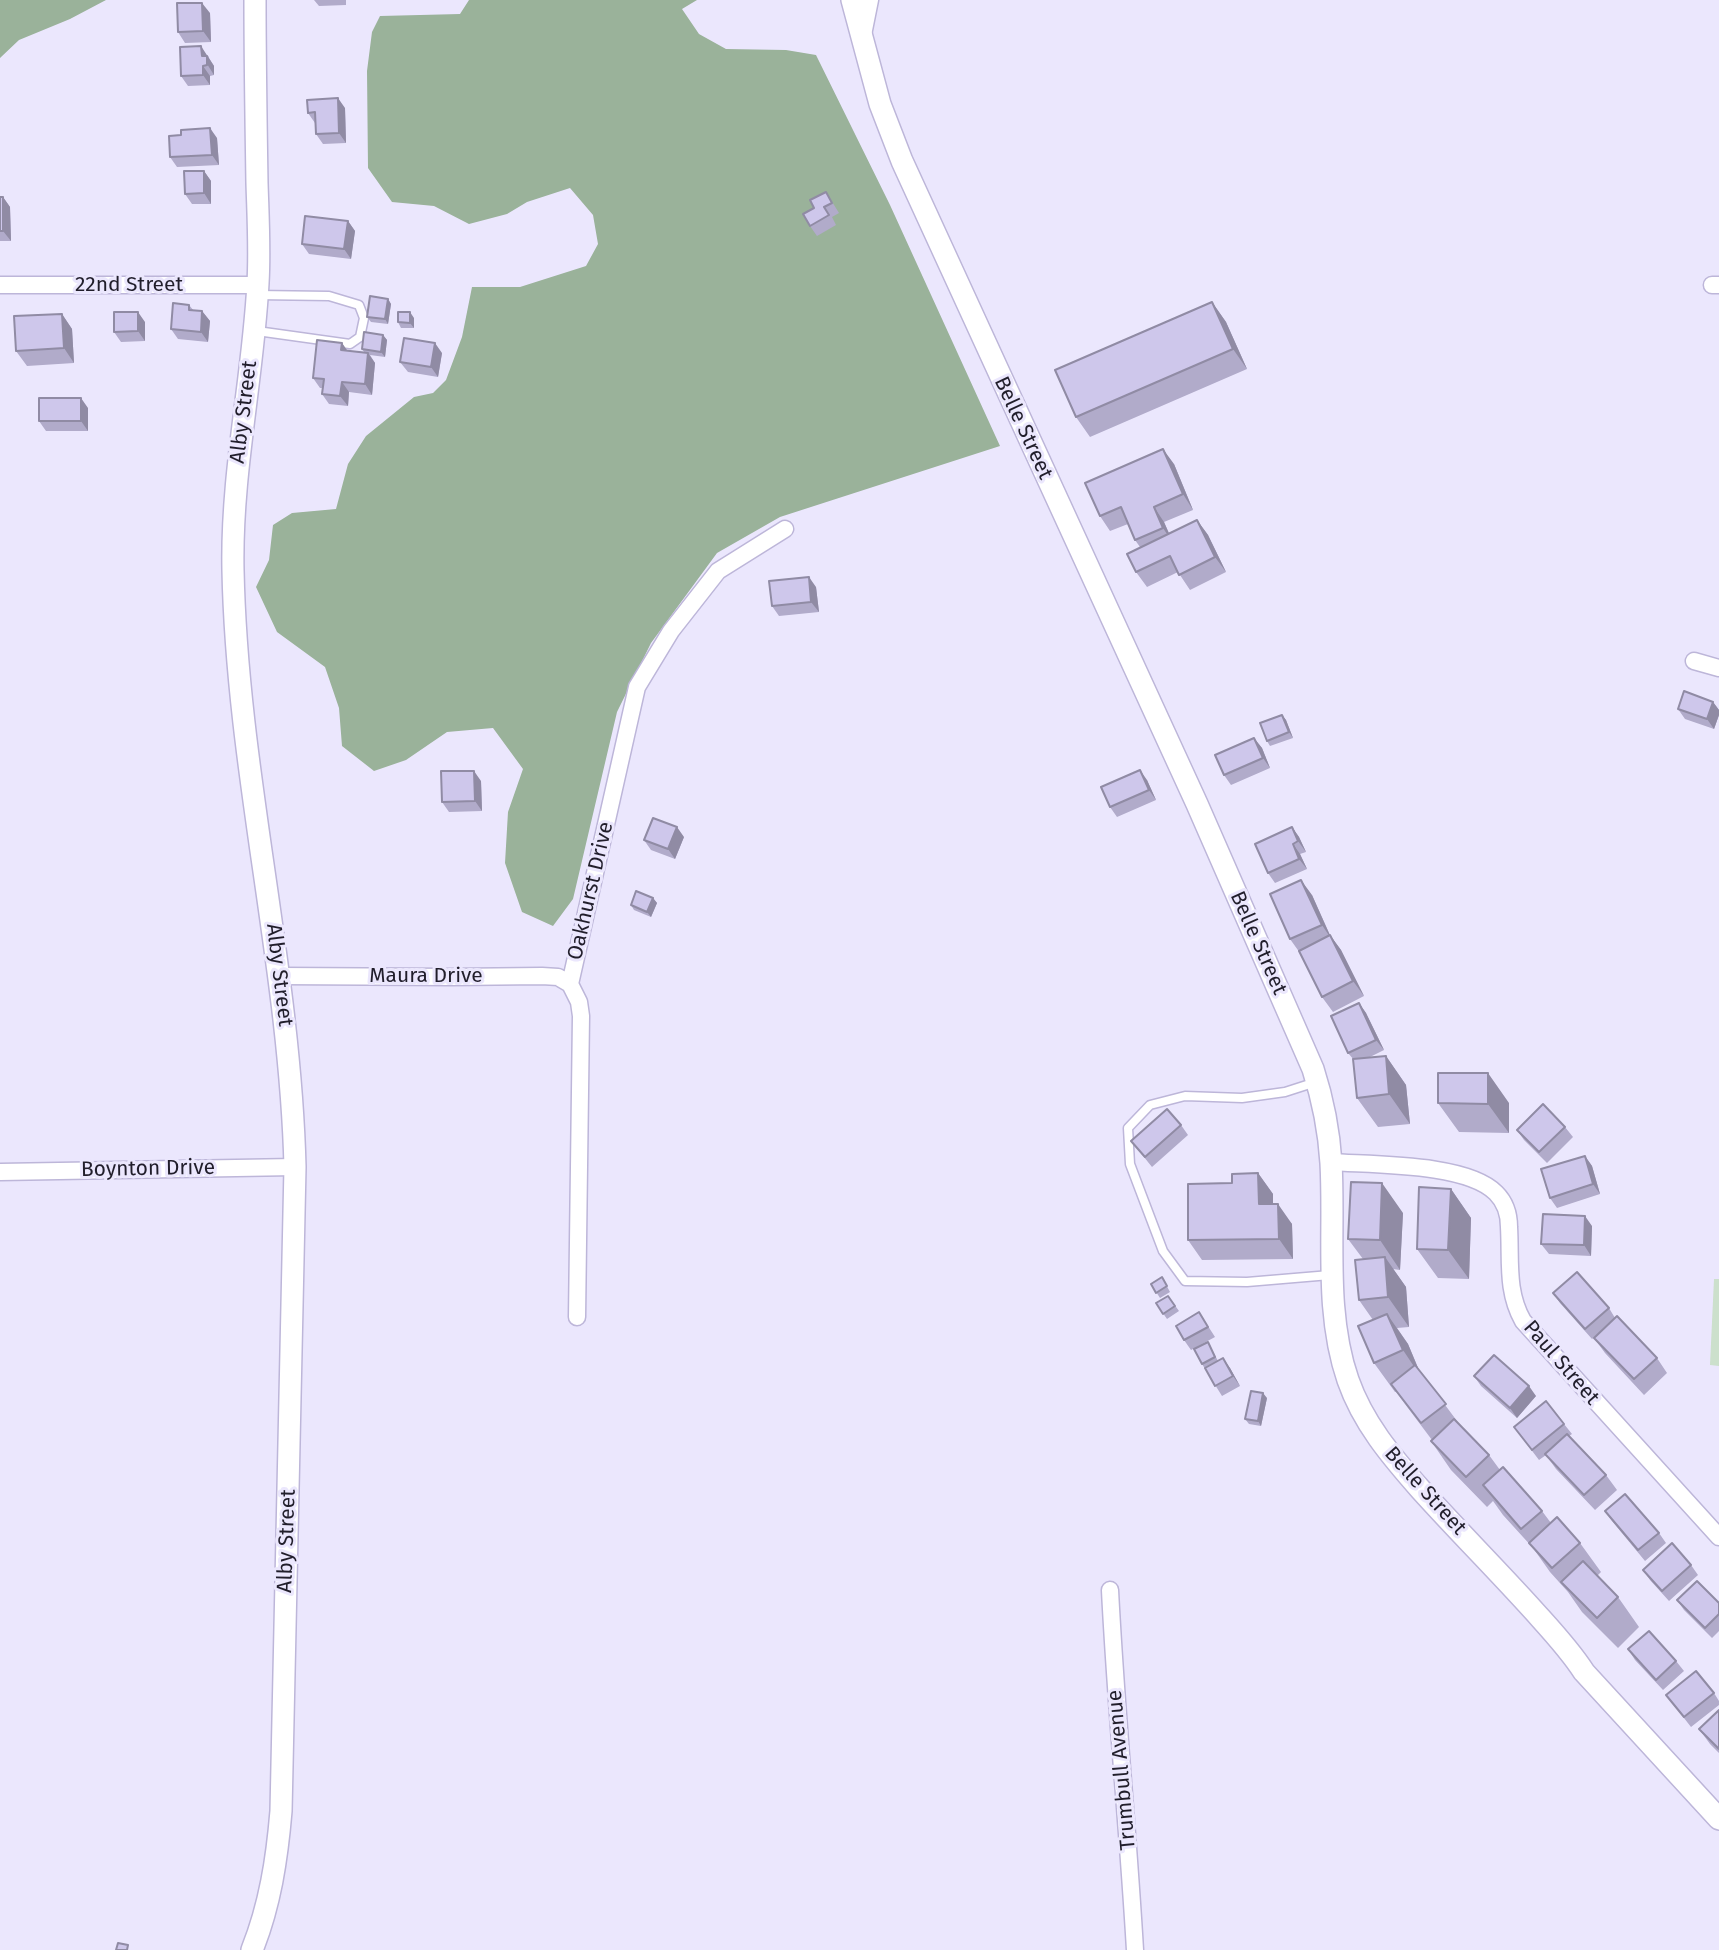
<!DOCTYPE html>
<style>
body{margin:0}
canvas{display:block;background:#ebe7fd}
</style>
<canvas width="1719" height="1950"></canvas>
<script>
const ctx = document.querySelector('canvas').getContext('2d');
ctx.lineJoin = 'round';
function paint(path, color) { ctx.fillStyle = color; ctx.fill(path, 'evenodd'); }
function strokePath(path, color, width, dash) { ctx.strokeStyle = color; ctx.lineWidth = width; ctx.lineCap = dash ? 'butt' : 'round'; ctx.setLineDash(dash || []); ctx.stroke(path); }
function label(font, color, halo, rows, align = 'center') {
  ctx.font = font + ' "Fira Sans",sans-serif'; ctx.lineWidth = 6; ctx.setLineDash([]); ctx.textBaseline = 'middle'; ctx.strokeStyle = halo; ctx.fillStyle = color; for (const [text, x, y, turn = 0] of rows) {
    ctx.save(); ctx.translate(x, y); ctx.rotate((+turn || 0) * Math.PI / 180); ctx.textAlign = isNaN(turn) ? turn : align; if (halo) ctx.strokeText(text, 0, 0); ctx.fillText(text, 0, 0); ctx.restore();
  }
}
const green = new Path2D(`
 M 1714,1279 L 1719,1279 L 1719,1366 L 1710,1365 Z`);
const forest = new Path2D(`
 M 0,0 L 106,0 L 70,19 L 19,40 L 0,58 Z
 M 469,0 L 697,0 L 682,9 L 699,34 L 726,49 L 786,50 L 816,55 L 890,205 L 1000,446 L 780,517 L 717,553 L 651,643 L 617,712 L 573,899 L 553,926 L 522,912 L 505,863 L 508,812 L 523,769 L 493,728 L 447,732 L 406,760 L 374,771 L 342,746 L 339,708 L 325,667 L 277,632 L 256,587 L 269,560 L 273,525 L 292,513 L 336,509 L 348,464 L 366,436 L 414,397 L 433,393 L 446,380 L 462,337 L 472,287 L 520,287 L 586,266 L 598,244 L 593,215 L 570,188 L 527,202 L 507,214 L 469,224 L 434,206 L 392,202 L 368,168 L 367,71 L 372,32 L 380,16 L 460,14 Z`);
const service = new Path2D(`
 M 257,331 L 350,344 L 360,337 L 364,318 L 359,305 L 329,296 L 257,295
 M 1316,1082 L 1285,1092 L 1242,1098 L 1185,1096 L 1150,1105 L 1128,1128 L 1130,1164 L 1163,1251 L 1185,1281 L 1247,1282 L 1330,1275`);
const minor = new Path2D(`
 M 863,35 L 870,0
 M 0,285 L 258,285
 M 1712,285 L 1719,285
 M 1694,661 L 1719,668
 M 280,976 L 451,977 L 542,976 L 558,977 L 570,984
 M 1331,1162 C 1373,1165 1467,1163 1496,1193 C 1506,1203 1509,1214 1509,1227 C 1511,1261 1506,1291 1523,1321 L 1719,1537
 M 0,1172 L 295,1167
 M 577,1317 L 581,1016 L 579,1002 L 570,984 L 637,687 L 671,631 L 718,571 L 785,529
 M 1110,1590 C 1116,1710 1128,1830 1135,1950`);
const tertiary = new Path2D(`
 M 852,0 L 880,104 L 902,161 L 1197,804 L 1313,1069 C 1323,1100 1329,1131 1331,1163 C 1335,1234 1324,1311 1348,1380 C 1363,1423 1391,1456 1421,1490 C 1458,1531 1497,1570 1534,1611 C 1552,1631 1570,1650 1584,1672 L 1719,1819
 M 252,1950 C 270,1905 277,1859 281,1811 L 295,1167 C 290,967 237,771 233,570 C 231,473 253,379 258,283 C 260,250 258,216 257,183 C 256,122 255,61 255,0`);
const wall = new Path2D(`
 M 314,0 L 346,0 L 346,5 L 319,6 Z
 M 210,13 L 211,42 L 185,43 L 178,32 Z
 M 209,56 L 209,58 L 214,66 L 214,75 L 210,76 L 210,85 L 188,86 L 181,76 Z
 M 345,108 L 346,143 L 323,144 L 316,134 L 315,123 L 308,113 Z
 M 181,135 L 217,138 L 219,165 L 177,167 L 170,157 Z
 M 204,171 L 211,181 L 211,204 L 192,204 L 185,194 Z
 M 826,192 L 839,213 L 832,217 L 836,225 L 817,236 L 810,226 L 814,208 Z
 M 0,197 L 3,197 L 10,207 L 11,241 L 0,241 Z
 M 348,221 L 355,231 L 351,259 L 309,254 L 302,244 Z
 M 388,299 L 391,304 L 388,324 L 371,322 L 367,317 Z
 M 1212,302 L 1226,322 L 1247,369 L 1090,437 L 1076,417 Z
 M 189,305 L 194,311 L 202,311 L 210,321 L 208,342 L 178,339 L 171,329 Z
 M 62,314 L 72,329 L 74,363 L 27,366 L 16,351 Z
 M 414,318 L 414,328 L 401,328 L 398,322 Z
 M 145,322 L 145,341 L 121,342 L 114,332 Z
 M 383,335 L 387,340 L 385,357 L 370,355 L 375,363 L 372,395 L 349,392 L 348,406 L 329,404 L 322,394 L 323,388 L 320,388 L 313,378 L 342,343 L 347,351 L 364,352 L 362,349 Z
 M 442,353 L 438,377 L 408,372 L 400,362 Z
 M 88,408 L 88,431 L 46,431 L 39,421 Z
 M 1174,464 L 1193,510 L 1164,522 L 1169,533 L 1197,520 L 1208,535 L 1226,572 L 1190,590 L 1178,572 L 1147,587 L 1136,572 L 1140,547 L 1135,540 L 1128,524 L 1110,531 L 1100,516 Z
 M 816,587 L 819,612 L 779,616 L 772,606 Z
 M 1713,702 L 1719,710 L 1719,715 L 1714,729 L 1685,719 L 1678,709 Z
 M 1282,715 L 1286,720 L 1293,738 L 1270,746 L 1267,741 Z
 M 1254,738 L 1262,748 L 1270,768 L 1231,785 L 1224,775 Z
 M 1147,780 L 1156,800 L 1117,817 L 1110,807 Z
 M 481,781 L 482,811 L 449,812 L 442,802 Z
 M 1292,827 L 1299,837 L 1306,852 L 1300,854 L 1307,869 L 1275,883 L 1268,873 Z
 M 684,837 L 675,859 L 651,850 L 644,840 Z
 M 1312,895 L 1330,935 L 1341,950 L 1364,996 L 1333,1012 L 1322,997 L 1300,953 L 1290,939 Z
 M 653,898 L 657,903 L 651,917 L 634,910 L 631,905 Z
 M 1359,1003 L 1366,1013 L 1384,1050 L 1368,1058 L 1386,1056 L 1406,1085 L 1410,1124 L 1378,1127 L 1357,1098 L 1354,1060 L 1348,1053 Z
 M 1438,1103 L 1509,1103 L 1509,1133 L 1459,1132 Z
 M 1181,1125 L 1188,1135 L 1152,1167 L 1131,1141 Z
 M 1565,1127 L 1573,1137 L 1547,1163 L 1524,1140 L 1517,1130 Z
 M 1585,1156 L 1592,1166 L 1600,1194 L 1557,1208 L 1550,1198 Z
 M 1258,1173 L 1273,1194 L 1273,1204 L 1292,1224 L 1293,1259 L 1202,1260 L 1188,1240 L 1232,1183 Z
 M 1451,1189 L 1471,1218 L 1469,1279 L 1438,1278 L 1417,1249 Z
 M 1403,1213 L 1400,1270 L 1393,1269 L 1406,1287 L 1409,1327 L 1397,1328 L 1408,1344 L 1419,1370 L 1460,1425 L 1489,1455 L 1500,1470 L 1542,1511 L 1551,1523 L 1580,1543 L 1601,1572 L 1597,1576 L 1618,1597 L 1639,1627 L 1618,1648 L 1582,1612 L 1568,1592 L 1550,1572 L 1533,1548 L 1503,1515 L 1493,1501 L 1487,1507 L 1451,1470 L 1431,1441 L 1432,1440 L 1396,1392 L 1395,1392 L 1374,1363 L 1373,1320 L 1359,1300 L 1363,1259 L 1348,1239 Z
 M 1592,1226 L 1591,1256 L 1549,1254 L 1541,1244 Z
 M 1162,1277 L 1170,1292 L 1160,1298 L 1151,1284 Z
 M 1553,1293 L 1609,1308 L 1615,1318 L 1657,1358 L 1667,1373 L 1644,1395 L 1605,1353 L 1594,1338 L 1599,1333 L 1592,1339 L 1560,1303 Z
 M 1168,1296 L 1179,1311 L 1167,1319 L 1156,1303 Z
 M 1199,1312 L 1215,1337 L 1191,1350 L 1184,1340 Z
 M 1208,1342 L 1218,1361 L 1230,1368 L 1240,1386 L 1222,1396 L 1202,1364 Z
 M 1474,1376 L 1536,1396 L 1517,1418 L 1481,1386 Z
 M 1267,1398 L 1261,1426 L 1249,1424 L 1245,1419 Z
 M 1564,1424 L 1572,1434 L 1569,1436 L 1606,1475 L 1617,1490 L 1595,1510 L 1556,1469 L 1546,1455 L 1539,1460 L 1514,1427 Z
 M 1605,1511 L 1659,1533 L 1666,1543 L 1645,1561 L 1612,1521 Z
 M 1691,1565 L 1698,1575 L 1669,1601 L 1650,1580 L 1643,1570 Z
 M 1677,1600 L 1719,1603 L 1719,1631 L 1712,1638 L 1684,1610 Z
 M 1628,1649 L 1676,1661 L 1684,1671 L 1663,1690 L 1635,1660 Z
 M 1714,1693 L 1719,1701 L 1719,1705 L 1691,1727 L 1666,1695 Z
 M 1719,1710 L 1719,1753 L 1710,1744 L 1699,1729 Z`);
const shadedWall = new Path2D(`
 M 202,3 L 210,13 L 211,42 L 203,31 Z
 M 201,46 L 214,66 L 214,75 L 202,56 Z
 M 203,66 L 210,76 L 210,85 L 203,75 Z
 M 338,98 L 345,108 L 346,143 L 339,133 Z
 M 210,128 L 217,138 L 219,165 L 212,155 Z
 M 204,171 L 211,181 L 211,204 L 204,193 Z
 M 3,197 L 10,207 L 11,241 L 3,231 Z
 M 348,221 L 355,231 L 351,259 L 344,249 Z
 M 388,299 L 391,304 L 388,324 L 385,319 Z
 M 1212,302 L 1226,322 L 1247,369 L 1233,349 Z
 M 202,311 L 210,321 L 208,342 L 201,332 Z
 M 138,312 L 145,322 L 145,341 L 138,331 Z
 M 410,312 L 414,318 L 414,328 L 410,323 Z
 M 62,314 L 72,329 L 74,363 L 64,348 Z
 M 383,335 L 387,340 L 385,357 L 381,352 Z
 M 342,343 L 349,353 L 341,350 Z
 M 435,343 L 442,353 L 438,377 L 431,367 Z
 M 368,353 L 375,363 L 372,395 L 365,384 Z
 M 342,382 L 349,392 L 348,406 L 340,396 Z
 M 81,398 L 88,408 L 88,431 L 81,421 Z
 M 1163,449 L 1174,464 L 1193,510 L 1183,494 Z
 M 1154,507 L 1164,522 L 1173,543 L 1163,528 Z
 M 1197,520 L 1208,535 L 1226,572 L 1215,557 Z
 M 809,577 L 816,587 L 819,612 L 811,602 Z
 M 1713,702 L 1719,710 L 1719,715 L 1714,729 L 1707,719 Z
 M 1282,715 L 1286,720 L 1293,738 L 1289,732 Z
 M 1254,738 L 1262,748 L 1270,768 L 1263,758 Z
 M 1140,770 L 1147,780 L 1156,800 L 1149,790 Z
 M 474,771 L 481,781 L 482,811 L 475,801 Z
 M 677,827 L 684,837 L 675,859 L 668,849 Z
 M 1292,827 L 1299,837 L 1306,852 L 1298,841 Z
 M 1293,844 L 1300,854 L 1307,869 L 1299,859 Z
 M 1301,880 L 1312,895 L 1332,940 L 1322,925 Z
 M 653,898 L 657,903 L 651,917 L 647,912 Z
 M 1330,935 L 1341,950 L 1364,996 L 1353,981 Z
 M 1359,1003 L 1366,1013 L 1384,1050 L 1376,1040 Z
 M 1386,1056 L 1406,1085 L 1410,1124 L 1389,1094 Z
 M 1488,1073 L 1509,1103 L 1509,1133 L 1488,1104 Z
 M 1585,1156 L 1592,1166 L 1600,1194 L 1593,1184 Z
 M 1258,1173 L 1273,1194 L 1273,1224 L 1259,1204 Z
 M 1382,1183 L 1403,1213 L 1400,1270 L 1380,1240 Z
 M 1451,1189 L 1471,1218 L 1469,1279 L 1448,1250 Z
 M 1278,1204 L 1292,1224 L 1293,1259 L 1279,1239 Z
 M 1585,1216 L 1592,1226 L 1591,1256 L 1584,1245 Z
 M 1385,1257 L 1406,1287 L 1409,1327 L 1388,1297 Z
 M 1387,1314 L 1408,1344 L 1423,1380 L 1403,1350 Z
 M 1223,1358 L 1230,1368 L 1240,1386 L 1233,1376 Z
 M 1529,1386 L 1536,1396 L 1517,1418 L 1510,1408 Z
 M 1263,1393 L 1267,1398 L 1261,1426 L 1258,1421 Z`);
const building = new Path2D(`
 M 177,3 L 202,3 L 203,31 L 178,32 Z
 M 201,46 L 202,56 L 207,56 L 207,65 L 203,66 L 203,75 L 181,76 L 180,47 Z
 M 338,98 L 339,133 L 316,134 L 315,112 L 308,113 L 307,100 Z
 M 210,128 L 212,155 L 170,157 L 169,136 L 181,135 L 181,130 Z
 M 184,171 L 204,171 L 204,193 L 185,194 Z
 M 826,192 L 832,203 L 824,207 L 829,215 L 810,226 L 803,214 L 814,208 L 810,200 Z
 M 0,197 L 3,197 L 3,231 L 0,231 Z
 M 305,216 L 348,221 L 344,249 L 302,244 Z
 M 370,296 L 388,299 L 385,319 L 367,317 Z
 M 1212,302 L 1233,349 L 1076,417 L 1055,370 Z
 M 173,303 L 189,305 L 189,310 L 202,311 L 201,332 L 171,329 Z
 M 114,312 L 138,312 L 138,331 L 114,332 Z
 M 398,312 L 410,312 L 410,323 L 398,322 Z
 M 62,314 L 64,348 L 16,351 L 14,316 Z
 M 364,332 L 383,335 L 381,352 L 362,349 Z
 M 404,338 L 435,343 L 431,367 L 400,362 Z
 M 317,340 L 342,343 L 341,350 L 368,353 L 365,384 L 342,382 L 340,396 L 322,394 L 324,379 L 313,378 Z
 M 39,398 L 81,398 L 81,421 L 39,421 Z
 M 1163,449 L 1183,494 L 1154,507 L 1163,528 L 1135,540 L 1121,507 L 1100,516 L 1085,483 Z
 M 1197,520 L 1215,557 L 1179,575 L 1170,556 L 1136,572 L 1127,554 Z
 M 809,577 L 811,602 L 772,606 L 769,581 Z
 M 1684,691 L 1713,702 L 1707,719 L 1678,709 Z
 M 1282,715 L 1289,732 L 1267,741 L 1260,723 Z
 M 1254,738 L 1263,758 L 1224,775 L 1215,755 Z
 M 1140,770 L 1149,790 L 1110,807 L 1101,787 Z
 M 441,771 L 474,771 L 475,801 L 442,802 Z
 M 653,818 L 677,827 L 668,849 L 644,840 Z
 M 1292,827 L 1298,841 L 1293,844 L 1299,859 L 1268,873 L 1255,844 Z
 M 1301,880 L 1322,925 L 1290,939 L 1270,894 Z
 M 636,891 L 653,898 L 647,912 L 631,905 Z
 M 1330,935 L 1353,981 L 1322,997 L 1299,951 Z
 M 1359,1003 L 1376,1040 L 1348,1053 L 1331,1016 Z
 M 1386,1056 L 1389,1094 L 1357,1098 L 1353,1059 Z
 M 1438,1073 L 1488,1073 L 1488,1104 L 1438,1103 Z
 M 1543,1104 L 1565,1127 L 1539,1152 L 1517,1130 Z
 M 1167,1109 L 1181,1125 L 1145,1157 L 1131,1141 Z
 M 1585,1156 L 1593,1184 L 1550,1198 L 1541,1169 Z
 M 1258,1173 L 1259,1204 L 1278,1204 L 1279,1239 L 1188,1240 L 1188,1184 L 1232,1183 L 1232,1174 Z
 M 1351,1182 L 1382,1183 L 1380,1240 L 1348,1239 Z
 M 1419,1187 L 1451,1189 L 1448,1250 L 1417,1249 Z
 M 1543,1214 L 1585,1216 L 1584,1245 L 1541,1244 Z
 M 1385,1257 L 1388,1297 L 1359,1300 L 1355,1260 Z
 M 1577,1272 L 1609,1308 L 1585,1329 L 1553,1293 Z
 M 1162,1277 L 1167,1286 L 1156,1293 L 1151,1284 Z
 M 1168,1296 L 1175,1306 L 1163,1314 L 1156,1303 Z
 M 1199,1312 L 1208,1327 L 1184,1340 L 1176,1326 Z
 M 1387,1314 L 1403,1350 L 1374,1363 L 1358,1326 Z
 M 1617,1316 L 1657,1358 L 1634,1379 L 1594,1338 Z
 M 1208,1342 L 1215,1357 L 1202,1364 L 1194,1349 Z
 M 1494,1355 L 1529,1386 L 1510,1408 L 1474,1376 Z
 M 1223,1358 L 1233,1376 L 1215,1386 L 1205,1368 Z
 M 1415,1365 L 1446,1404 L 1421,1423 L 1391,1384 Z
 M 1251,1391 L 1263,1393 L 1258,1421 L 1245,1419 Z
 M 1546,1401 L 1564,1424 L 1532,1450 L 1514,1427 Z
 M 1454,1419 L 1489,1455 L 1466,1477 L 1431,1441 Z
 M 1567,1434 L 1606,1475 L 1584,1495 L 1545,1454 Z
 M 1503,1467 L 1542,1511 L 1521,1529 L 1483,1485 Z
 M 1625,1494 L 1659,1533 L 1638,1550 L 1605,1511 Z
 M 1557,1517 L 1580,1543 L 1552,1568 L 1529,1543 Z
 M 1672,1543 L 1691,1565 L 1662,1591 L 1643,1570 Z
 M 1583,1561 L 1618,1597 L 1597,1618 L 1561,1582 Z
 M 1697,1581 L 1719,1603 L 1719,1614 L 1705,1628 L 1677,1600 Z
 M 1649,1631 L 1676,1661 L 1656,1680 L 1628,1649 Z
 M 1696,1671 L 1714,1693 L 1684,1717 L 1666,1695 Z
 M 1719,1710 L 1719,1749 L 1699,1729 Z
 M 118,1943 L 128,1945 L 127,1950 L 116,1950 Z`);
const streetNames = [
 ["22nd Street",129,285],
 ["Alby Street",244,412,-83],
 ["Belle Street",1023,428,65],
 ["Oakhurst Drive",591,891,-77],
 ["Belle Street",1258,943,66],
 ["Alby Street",279,975,83],
 ["Maura Drive",426,976],
 ["Boynton Drive",148,1169,-1],
 ["Paul Street",1561,1363,49],
 ["Belle Street",1425,1491,48],
 ["Alby Street",287,1541,-88],
 ["Trumbull Avenue",1122,1770,-95]
];
paint(green, '#cce0cc');
paint(forest, '#9ab29a');
strokePath(service, '#bdb6d9', 11);
strokePath(minor, '#bdb6d9', 19);
strokePath(tertiary, '#bdb6d9', 24);
strokePath(service, '#fff', 8);
strokePath(minor, '#fff', 16);
strokePath(tertiary, '#fff', 21);
paint(wall, '#b1abca');
paint(shadedWall, '#908ba4');
paint(building, '#cec7eb');
strokePath(building, '#908ba4', 2);
label('21px', '#211e2b', '#ebe7fd', streetNames);
</script>
